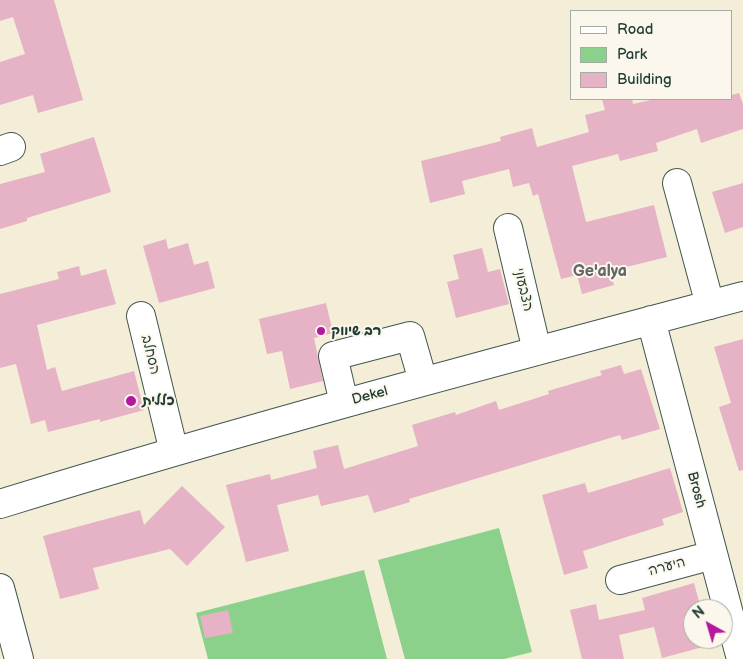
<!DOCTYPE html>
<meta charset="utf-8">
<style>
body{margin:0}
#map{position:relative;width:743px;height:659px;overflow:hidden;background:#f4edd7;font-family:"Balsamiq Sans",sans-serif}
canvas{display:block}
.legend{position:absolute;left:570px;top:10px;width:162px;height:90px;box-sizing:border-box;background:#fbf7ec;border:1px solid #a3ada2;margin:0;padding:6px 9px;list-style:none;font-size:15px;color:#1f3d34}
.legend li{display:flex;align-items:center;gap:10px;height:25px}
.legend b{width:25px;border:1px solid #a3ada2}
.north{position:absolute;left:683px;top:599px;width:50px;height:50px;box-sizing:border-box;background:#fbf7ec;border:1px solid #a3ada2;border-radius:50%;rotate:321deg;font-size:14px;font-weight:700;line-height:20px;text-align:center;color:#1f3d34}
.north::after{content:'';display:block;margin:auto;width:18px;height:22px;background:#b5179e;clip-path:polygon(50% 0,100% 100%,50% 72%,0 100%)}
</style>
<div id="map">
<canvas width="743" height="659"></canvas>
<ul class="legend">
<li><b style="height:6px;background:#fff"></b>Road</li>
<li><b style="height:14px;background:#8cd18b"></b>Park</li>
<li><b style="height:14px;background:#e5b3c5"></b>Building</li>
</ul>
<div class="north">N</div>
</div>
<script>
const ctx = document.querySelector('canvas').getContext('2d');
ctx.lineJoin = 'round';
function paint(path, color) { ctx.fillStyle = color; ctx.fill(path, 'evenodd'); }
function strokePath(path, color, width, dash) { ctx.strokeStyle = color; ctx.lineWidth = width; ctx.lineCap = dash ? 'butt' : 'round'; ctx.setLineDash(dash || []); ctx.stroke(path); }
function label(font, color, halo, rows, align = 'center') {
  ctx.font = font + ' "Balsamiq Sans","Playpen Sans Hebrew",sans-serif'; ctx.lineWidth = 4; ctx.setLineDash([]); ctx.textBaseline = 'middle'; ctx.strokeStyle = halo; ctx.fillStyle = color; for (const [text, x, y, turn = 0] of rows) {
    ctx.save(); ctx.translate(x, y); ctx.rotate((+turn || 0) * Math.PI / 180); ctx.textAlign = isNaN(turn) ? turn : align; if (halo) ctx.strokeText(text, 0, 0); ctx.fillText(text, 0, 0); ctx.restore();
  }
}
const green = new Path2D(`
 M 499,528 L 532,652 L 504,659 L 405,659 L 378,560 Z
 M 364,570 L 387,659 L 208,659 L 196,613 Z`);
const building = new Path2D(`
 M 0,0 L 54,0 L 83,100 L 38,113 L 33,95 L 0,105 L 0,62 L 25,54 L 13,17 L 0,21 Z
 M 739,93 L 743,104 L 743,129 L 701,143 L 697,129 L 656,143 L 658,151 L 620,161 L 618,154 L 572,166 L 586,222 L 654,205 L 667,257 L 610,271 L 614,285 L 582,294 L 577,275 L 561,279 L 538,194 L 533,196 L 529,183 L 513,187 L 509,169 L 462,181 L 465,194 L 430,203 L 421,161 L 501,141 L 500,137 L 532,128 L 537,147 L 589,132 L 585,115 L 605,110 L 602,99 L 632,99 L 633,104 L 655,99 L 732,99 L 732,95 Z
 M 94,137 L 111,192 L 27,218 L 27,221 L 0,229 L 0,184 L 45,172 L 40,154 Z
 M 743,183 L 743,227 L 725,233 L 712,192 Z
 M 166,239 L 168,249 L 188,243 L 194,265 L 208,261 L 215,288 L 159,303 L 143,246 Z
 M 482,248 L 488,272 L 500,269 L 509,304 L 456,318 L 447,282 L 459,279 L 453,255 Z
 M 79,266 L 81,276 L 106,269 L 116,304 L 37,325 L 47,370 L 55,367 L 62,391 L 134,371 L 144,410 L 100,422 L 100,419 L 48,432 L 45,420 L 31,424 L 16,364 L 0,368 L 0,294 L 59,279 L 57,272 Z
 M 326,303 L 333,333 L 314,338 L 323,381 L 290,389 L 282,351 L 267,354 L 259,319 Z
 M 743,339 L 743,470 L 739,471 L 719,407 L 731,403 L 714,347 Z
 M 621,365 L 624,374 L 641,369 L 660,429 L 622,440 L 620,435 L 409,499 L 410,502 L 374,513 L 368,495 L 321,506 L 318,495 L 277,505 L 289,551 L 246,562 L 226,485 L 270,474 L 271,480 L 317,468 L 313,451 L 338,445 L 344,469 L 418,446 L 412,425 L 455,412 L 456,415 L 496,401 L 499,410 L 549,394 L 548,391 L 602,375 L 600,371 Z
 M 670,468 L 683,512 L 662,519 L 664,525 L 583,551 L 588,568 L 564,575 L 542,495 L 585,483 L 588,493 Z
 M 182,486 L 225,527 L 187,566 L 170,549 L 93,568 L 99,589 L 60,599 L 43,536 L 140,510 L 144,525 Z
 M 694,583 L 701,609 L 693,609 L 693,639 L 701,639 L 703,647 L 662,658 L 654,627 L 619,635 L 624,659 L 582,659 L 570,610 L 596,604 L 599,620 L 645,610 L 642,598 Z
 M 228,610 L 233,633 L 205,638 L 200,616 Z`);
const minor = new Path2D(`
 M 0,151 L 11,147
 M 677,183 L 710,305
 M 508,228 L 537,351
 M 141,316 L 174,452
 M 651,320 L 741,659
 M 344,403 L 333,356 L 410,336 L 423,381
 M 0,504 C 246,428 494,362 743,296
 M 620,580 L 713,555
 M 0,588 L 19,659`);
const markers = [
 [321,331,5,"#b5179e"],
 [131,401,6,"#b5179e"]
];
const streetNames = [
 ["הצבעוני",523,290,77],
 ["הסחלב",150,355,76],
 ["Dekel",370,396,-15],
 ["Brosh",696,490,75],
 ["היערה",667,567,-15]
];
const poiNames = [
 ["רב שיווק",331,331],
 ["כללית",142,401]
];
const quarterNames = [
 ["Ge'alya",600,272]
];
paint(green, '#8cd18b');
paint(building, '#e5b3c5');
strokePath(minor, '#3f574c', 30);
strokePath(minor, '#fff', 28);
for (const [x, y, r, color] of markers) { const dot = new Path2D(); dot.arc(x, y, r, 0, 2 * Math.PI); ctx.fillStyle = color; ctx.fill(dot); strokePath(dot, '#fbf7ec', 2); }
label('14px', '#1f3d34', '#fbf7ec', streetNames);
label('bold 14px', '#1f3d34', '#fbf7ec', poiNames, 'left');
label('bold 16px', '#646667', '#fbf7ec', quarterNames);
</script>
